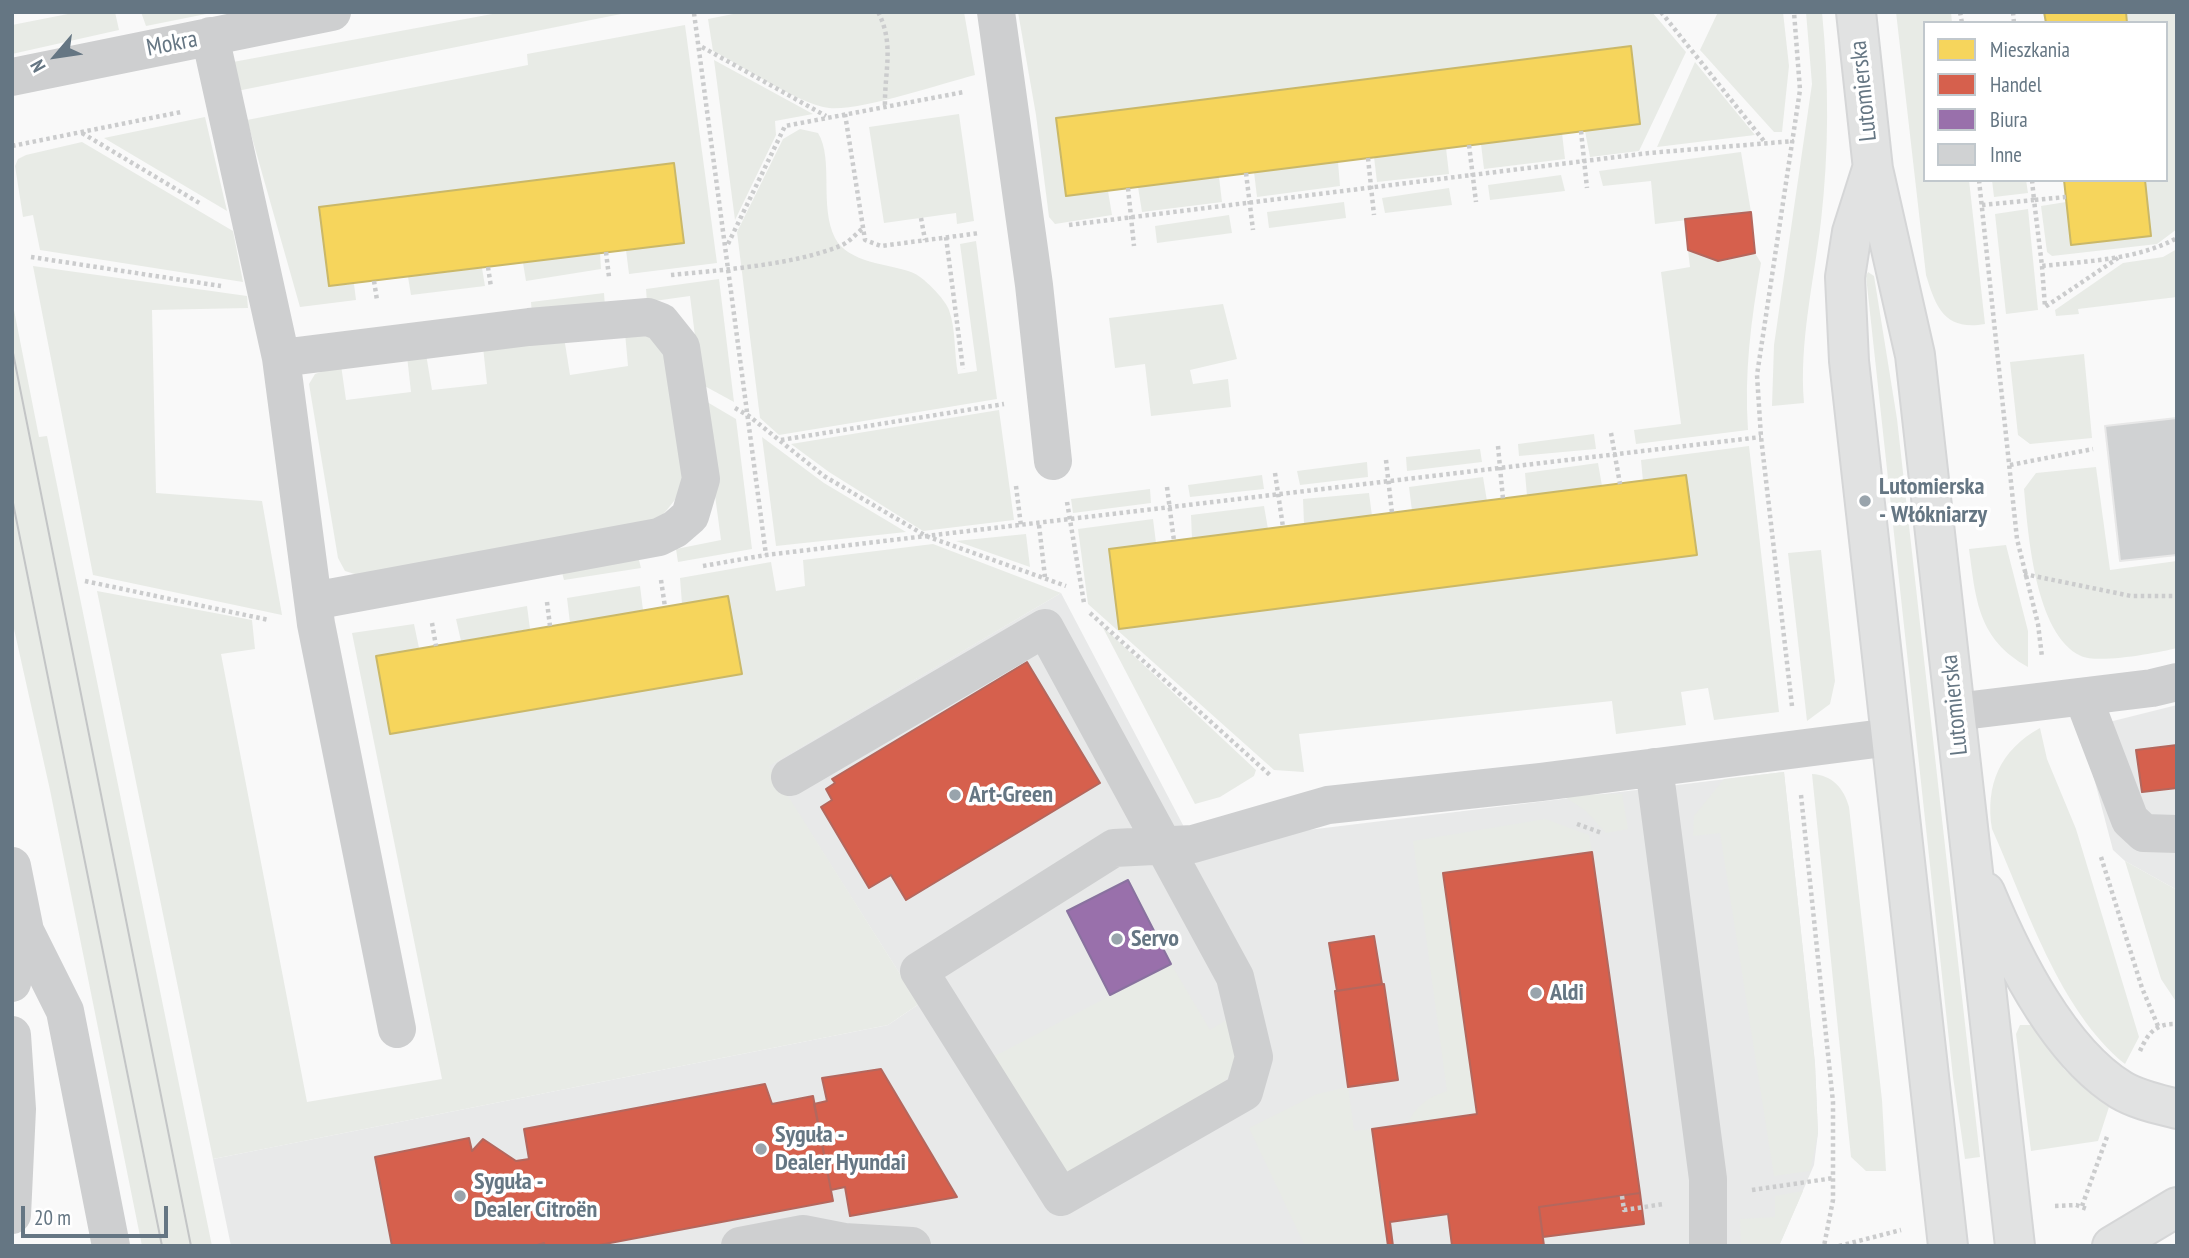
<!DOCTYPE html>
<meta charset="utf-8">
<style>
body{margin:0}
#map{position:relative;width:2189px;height:1258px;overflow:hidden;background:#f9f9f9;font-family:"PT Sans Narrow",sans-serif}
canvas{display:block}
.frame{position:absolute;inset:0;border:14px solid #657683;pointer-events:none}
.legend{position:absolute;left:1923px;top:21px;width:245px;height:161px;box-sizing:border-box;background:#fff;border:2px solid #c1c8cd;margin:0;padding:9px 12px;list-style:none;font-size:21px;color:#657683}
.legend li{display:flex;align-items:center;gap:14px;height:35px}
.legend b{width:35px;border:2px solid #c1c8cd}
.north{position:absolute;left:21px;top:21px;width:70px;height:70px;-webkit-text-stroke:5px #fff;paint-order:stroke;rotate:241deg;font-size:19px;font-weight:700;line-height:28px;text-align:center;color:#657683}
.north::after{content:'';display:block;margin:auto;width:24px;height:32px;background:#657683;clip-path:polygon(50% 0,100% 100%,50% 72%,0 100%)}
.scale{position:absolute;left:21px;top:1206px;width:147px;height:32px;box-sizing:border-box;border:4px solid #657683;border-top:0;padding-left:9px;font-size:21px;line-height:24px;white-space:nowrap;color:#657683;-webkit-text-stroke:5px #fff;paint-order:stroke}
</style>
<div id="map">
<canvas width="2189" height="1258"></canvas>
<div class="frame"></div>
<ul class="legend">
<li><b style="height:19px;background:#f6d55c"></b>Mieszkania</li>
<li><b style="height:19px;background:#d6604d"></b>Handel</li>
<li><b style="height:19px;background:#9970ab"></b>Biura</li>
<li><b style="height:19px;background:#d0d2d3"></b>Inne</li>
</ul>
<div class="north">N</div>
<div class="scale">20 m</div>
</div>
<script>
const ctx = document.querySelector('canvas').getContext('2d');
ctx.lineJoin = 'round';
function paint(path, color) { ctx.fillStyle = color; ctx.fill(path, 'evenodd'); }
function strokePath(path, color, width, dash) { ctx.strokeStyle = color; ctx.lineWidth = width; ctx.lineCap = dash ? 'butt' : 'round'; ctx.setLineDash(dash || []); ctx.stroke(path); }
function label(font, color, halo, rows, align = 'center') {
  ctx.font = font + ' "PT Sans Narrow",sans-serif'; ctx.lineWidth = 7; ctx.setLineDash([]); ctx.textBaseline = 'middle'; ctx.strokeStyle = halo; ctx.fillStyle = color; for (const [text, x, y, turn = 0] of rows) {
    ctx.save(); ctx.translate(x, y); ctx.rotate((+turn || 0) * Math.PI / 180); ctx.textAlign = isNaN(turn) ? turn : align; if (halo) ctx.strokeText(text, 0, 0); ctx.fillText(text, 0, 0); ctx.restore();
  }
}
const built = new Path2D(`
 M 1061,593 L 1193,844 L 1784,772 L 1815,1063 L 1818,1133 L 1814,1165 L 1779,1246 L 231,1246 L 213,1159 L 888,1025 L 919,1004 L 768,766 Z
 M 2177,705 L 2177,890 L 2125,861 L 2113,850 L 2081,729 Z`);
const green = new Path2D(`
 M 78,12 L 115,12 L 119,30 L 12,54 L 12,25 Z
 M 141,12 L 216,12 L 146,26 Z
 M 503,12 L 631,12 L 237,91 L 233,62 Z
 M 743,12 L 964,12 L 975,75 C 940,84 861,111 829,108 C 800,105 741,65 713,51 L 708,19 Z
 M 1018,12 L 1652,12 L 1686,52 L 1639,151 L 1590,157 L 1585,131 L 1640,123 L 1627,46 L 1056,118 L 1066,195 L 1108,191 L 1112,215 L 1055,224 L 1049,217 L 1036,115 Z
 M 1718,12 L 1783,12 L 1789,66 L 1782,132 L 1774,132 L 1700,50 Z
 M 1806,12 L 1822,12 C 1829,83 1829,151 1821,221 C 1814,281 1799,342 1804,403 L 1772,406 L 1774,345 L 1812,84 Z
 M 1896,12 L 1951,12 L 1952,23 L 1925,23 L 1925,180 L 1969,180 L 1985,324 C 1945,331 1936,308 1926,275 Z
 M 2126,12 L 2177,12 L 2177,229 L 2157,244 L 2052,256 L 2047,252 L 2041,206 L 2066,202 L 2072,245 L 2151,236 L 2145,180 L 2166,180 L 2166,23 L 2127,23 Z
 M 685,25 L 717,263 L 629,274 L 626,250 L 684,243 L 674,163 L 319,207 L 329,286 L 354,284 L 356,300 L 300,307 L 247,120 L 528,65 L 527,54 Z
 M 714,60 L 813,114 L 775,121 L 776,135 L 735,220 Z
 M 1695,62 L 1755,135 L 1657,147 Z
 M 959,114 L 974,221 L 957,224 L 956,213 L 884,223 L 869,127 Z
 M 205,117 L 227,211 L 104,138 Z
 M 800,129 L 818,133 C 834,159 819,206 835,238 C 848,263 889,264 911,272 C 923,276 945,299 949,310 C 956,329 954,354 958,374 L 977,371 L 960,244 L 976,241 L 997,399 L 779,435 L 760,418 L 737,232 L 783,139 Z
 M 1562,133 L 1565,159 L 1484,169 L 1481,144 Z
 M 82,142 L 233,231 L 243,282 L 40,250 L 33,215 L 23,217 L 15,166 L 18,159 L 26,155 Z
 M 1446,148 L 1449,174 L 1377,182 L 1374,157 Z
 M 1741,152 L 1751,212 L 1655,224 L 1651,181 L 1603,186 L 1599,171 Z
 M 1338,162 L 1340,186 L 1257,197 L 1254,172 Z
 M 1561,175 L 1565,191 L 1490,200 L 1488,185 Z
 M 1219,177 L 1222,202 L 1142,212 L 1138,187 Z
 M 1992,180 L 2026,180 L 2028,193 L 1994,197 Z
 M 1449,188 L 1452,205 L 1385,213 L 1382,198 Z
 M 1344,202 L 1346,218 L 1269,228 L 1267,212 Z
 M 2028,209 L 2038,310 L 2006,314 L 1995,214 Z
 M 1229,215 L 1232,233 L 1157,243 L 1155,226 Z
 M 2177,249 L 2177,297 L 2078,309 L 2079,314 L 2056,316 L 2055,310 L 2123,263 L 2163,257 Z
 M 1688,250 L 1718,261 L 1755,253 L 1761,263 C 1751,320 1744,373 1748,430 L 1636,444 L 1634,430 L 1681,424 L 1661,272 L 1690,267 Z
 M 600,253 L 601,269 L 526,281 L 523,263 Z
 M 33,266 L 247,296 L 248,308 L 152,310 L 156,493 L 262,501 L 282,615 L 93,575 Z
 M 482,268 L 485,286 L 411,295 L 408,277 Z
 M 1868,272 L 1874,276 L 1897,419 L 1980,1157 L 1965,1159 L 1953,1077 L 1866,276 Z
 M 719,279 L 734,402 L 701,384 L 690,296 L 647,302 L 646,289 Z
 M 604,293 L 605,307 L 532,316 L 531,302 Z
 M 12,300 L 39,437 L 47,436 L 212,1246 L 142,1246 L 50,790 L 12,620 Z
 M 1223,304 L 1237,359 L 1190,370 L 1193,384 L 1228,379 L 1231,407 L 1151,416 L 1145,364 L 1115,368 L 1109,318 Z
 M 625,333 L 645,334 L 663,349 L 684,472 L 678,496 L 658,521 L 361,576 L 345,571 L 338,558 L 309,384 L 315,374 L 341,365 L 346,400 L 411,392 L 407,356 L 426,354 L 432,390 L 487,384 L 483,347 L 564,337 L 570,375 L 628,366 Z
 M 2084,354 L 2092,438 L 2030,444 L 2018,435 L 2010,362 Z
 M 702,399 L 736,419 L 752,549 L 678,562 L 676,549 L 721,540 Z
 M 999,410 L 1014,520 L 923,531 L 829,472 L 791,444 Z
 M 1594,434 L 1596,449 L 1519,456 L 1518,444 Z
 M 762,437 L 824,483 L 906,532 L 776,546 Z
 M 1749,446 L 1779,712 L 1714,720 L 1708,688 L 1681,692 L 1686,725 L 1616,734 L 1612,701 L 1299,734 L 1304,772 L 1274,770 L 1088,604 L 1078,529 L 1153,519 L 1156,543 L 1120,629 L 1696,555 L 1643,481 L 1641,460 Z
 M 1480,449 L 1482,462 L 1407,471 L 1406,457 Z
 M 1367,462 L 1368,477 L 1300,485 L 1297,471 Z
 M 1598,463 L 1602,486 L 1527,496 L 1525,473 Z
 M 2096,467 L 2110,570 L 2177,561 L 2177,648 C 2157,653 2098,664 2081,656 C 2035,635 2028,533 2024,489 L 2036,473 Z
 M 1262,475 L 1264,489 L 1190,497 L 1188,485 Z
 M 1483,477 L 1487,501 L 1412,511 L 1409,487 Z
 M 1150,489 L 1151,503 L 1073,513 L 1071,499 Z
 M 1369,493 L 1372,516 L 1304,524 L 1303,499 Z
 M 1264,506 L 1268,529 L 1192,539 L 1191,515 Z
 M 1026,534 L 1030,567 L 956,541 Z
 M 933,544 L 1061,593 L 769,766 L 919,1004 L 888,1025 L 213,1159 L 97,591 L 252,620 L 255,649 L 221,654 L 307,1102 L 442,1079 L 352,633 L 414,624 L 419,648 L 376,656 L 390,734 L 741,674 L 728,596 L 682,604 L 680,578 L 771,562 L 776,591 L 805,586 L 803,560 Z
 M 2006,545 L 2028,631 L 2028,667 C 1978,639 1976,601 1969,549 Z
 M 1821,550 L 1835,681 L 1830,704 L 1807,721 L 1788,553 Z
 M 638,556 L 641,568 L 564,580 L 561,569 Z
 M 640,586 L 643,610 L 570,623 L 567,598 Z
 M 527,606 L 530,629 L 461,641 L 456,619 Z
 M 1102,626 L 1256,770 L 1254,776 L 1220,797 L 1195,804 Z
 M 2040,728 L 2047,759 L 2076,829 L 2139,1037 L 2125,1064 C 2059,1011 2026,905 1992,829 C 1985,785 2000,750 2040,728 Z
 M 1784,772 L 1815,1064 L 1818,1133 L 1810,1171 L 1774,1176 L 1720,833 L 1693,836 L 1694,816 L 1724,779 Z
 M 1812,774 C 1832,775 1844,788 1849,807 L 1882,1100 L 1886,1171 L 1866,1171 L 1851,1157 Z
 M 1622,794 L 1628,829 L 1606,833 L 1586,811 L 1562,795 Z
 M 1545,819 L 1589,835 L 1592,852 L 1443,873 L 1477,1114 L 1407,1124 C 1416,1106 1428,1097 1447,1091 L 1413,841 Z
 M 2125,861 L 2177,890 L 2177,1003 L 2161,979 Z
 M 1171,964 L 1210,1030 L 1233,1016 C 1238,1034 1238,1061 1227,1078 C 1211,1104 1098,1159 1066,1177 L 993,1057 Z
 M 2020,1025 L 2031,1025 L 2065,1070 L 2109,1107 L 2098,1141 L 2031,1151 L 2016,1034 Z
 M 1348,1087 L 1354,1131 L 1372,1129 L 1388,1246 L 1305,1246 L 1249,1128 L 1317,1094 Z
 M 1803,1191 L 1779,1246 L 1741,1246 L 1740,1219 L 1775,1217 L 1775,1196 Z`);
const homes = new Path2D(`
 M 2044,12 L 2126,12 L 2127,23 L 2046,23 Z
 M 1631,46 L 1640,124 L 1066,196 L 1056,118 Z
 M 674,163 L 684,243 L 329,286 L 319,207 Z
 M 2064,180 L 2145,180 L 2151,236 L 2071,245 Z
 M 1686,475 L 1697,555 L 1119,629 L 1109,549 Z
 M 728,596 L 742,674 L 390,734 L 376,656 Z`);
const shops = new Path2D(`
 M 1751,212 L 1755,253 L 1718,261 L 1688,250 L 1685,219 Z
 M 1027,662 L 1100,783 L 906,900 L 891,875 L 869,888 L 821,807 L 832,800 L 826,789 L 835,783 L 832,779 Z
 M 2177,745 L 2177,788 L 2142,792 L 2136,750 Z
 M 1592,852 L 1640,1193 L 1539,1207 L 1544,1246 L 1452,1246 L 1448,1214 L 1390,1222 L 1393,1246 L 1388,1246 L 1372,1129 L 1477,1114 L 1443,873 Z
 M 1374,936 L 1382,984 L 1337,991 L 1329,943 Z
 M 1384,984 L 1398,1080 L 1348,1087 L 1335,991 Z
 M 881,1069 L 957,1197 L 850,1216 L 845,1187 L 831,1190 L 814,1104 L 827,1101 L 822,1078 Z
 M 765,1084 L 772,1104 L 813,1096 L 833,1201 L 594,1246 L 545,1246 L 544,1243 L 534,1246 L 392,1246 L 375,1157 L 469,1138 L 472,1151 L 483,1139 L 516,1161 L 529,1159 L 524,1129 Z
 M 1640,1193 L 1644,1224 L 1543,1237 L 1539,1207 Z`);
const offices = new Path2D(`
 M 1128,880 L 1171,964 L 1110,995 L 1067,911 Z`);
const building = new Path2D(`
 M 2177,418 L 2177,555 L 2120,561 L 2105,426 Z`);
const path = new Path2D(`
 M 878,12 C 895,44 884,73 885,107
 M 1661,12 L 1764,141
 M 1960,12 L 1962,23
 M 2013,12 L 2014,23
 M 694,13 L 766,555
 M 702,47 L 826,116
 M 845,114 L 865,240 L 881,246 L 980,233
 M 1581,131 L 1587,188
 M 82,133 L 201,204
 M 1469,145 L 1476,202
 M 12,146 L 181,112
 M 1368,158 L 1374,215
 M 1246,173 L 1253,230
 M 1979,180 L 2017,539 L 2038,624 L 2042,657
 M 2032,180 L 2034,200 L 2066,197
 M 1128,188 L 1134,246
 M 1982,205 L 2034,200 L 2042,266 C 2087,261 2137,260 2177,238
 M 921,218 L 925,240
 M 1069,225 L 1649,153 L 1794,141
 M 946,237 L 963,369
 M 728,244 L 785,126 L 964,92
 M 606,252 L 609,277
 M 31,257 L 221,286
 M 2042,266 L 2045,307 L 2118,258
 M 488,267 L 491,287
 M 671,275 C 722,270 793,265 840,246 C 848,243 855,235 862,229
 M 374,281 L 377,300
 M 735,408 L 749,416 L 824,476 L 926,536 L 1066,586
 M 1611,433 L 1620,484
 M 781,440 L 1004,404
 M 1498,446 L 1503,499
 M 1386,460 L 1392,513
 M 2010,465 L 2093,449
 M 1275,473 L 1283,527
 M 1016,486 L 1021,526
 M 1167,487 L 1174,541
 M 1067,502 L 1084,603
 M 1039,525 L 1045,577
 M 703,566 L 766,555 L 1761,437
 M 2024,574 L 2131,596 L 2177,596
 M 661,580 L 665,607
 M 85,581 L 269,620
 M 547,602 L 550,626
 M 1090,613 L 1271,776
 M 432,623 L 436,646
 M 1792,706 L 1761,437 L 1757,375 L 1800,90 L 1794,12
 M 1801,795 L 1833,1102 L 1833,1200 L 1824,1246
 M 1577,824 L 1602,833
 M 2101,857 L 2142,988 L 2158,1026
 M 2140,1051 C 2148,1033 2156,1023 2177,1024
 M 1752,1190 L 1834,1178
 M 1622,1196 L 1624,1210 L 1664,1204
 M 2055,1206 L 2076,1205 L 2087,1209
 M 2082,1206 L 2108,1134
 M 1839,1246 L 1901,1230`);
const minor = new Path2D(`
 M 996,12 L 1034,285 L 1053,461
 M 210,36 L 281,358 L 316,624 L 397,1029
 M 12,77 L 332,12
 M 281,358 L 529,327 L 648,317 L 661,322 L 681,347 L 701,479 L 690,516 L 675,529 L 659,537 L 313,601
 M 2083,697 L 2130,820 L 2144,833 L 2177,834
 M 1955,712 L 2152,688 L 2177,682
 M 1654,767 L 1708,1179 L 1708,1246
 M 790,777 L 1045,628 L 1235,977 L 1254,1057 L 1244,1092 L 1061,1197 L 919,971 L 1114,848 L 1193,844 L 1328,805 L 1541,782 L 1891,737
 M 12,866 L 25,931 L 65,1011 L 111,1246
 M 12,983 L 25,931
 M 12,1035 L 17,1109 L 12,1215
 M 740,1246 L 803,1234 L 844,1242 L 912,1246`);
const major = new Path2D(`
 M 1856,12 L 1873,169 L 1915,355 L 2015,1246
 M 1872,169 L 1852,232 L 1845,277 L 1849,361 L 1948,1246
 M 1985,892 C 2012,957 2059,1052 2121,1090 C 2138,1100 2158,1104 2177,1109
 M 2112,1246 L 2177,1207`);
const tram = new Path2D(`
 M 12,348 L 191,1246
 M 12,498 L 162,1246`);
const markers = [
 [1865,501,7,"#99a4ac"],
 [955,795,7,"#99a4ac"],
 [1117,939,7,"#99a4ac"],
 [1536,993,7,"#99a4ac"],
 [761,1149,7,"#99a4ac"],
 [460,1196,7,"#99a4ac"]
];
const streetNames = [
 ["Mokra",172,44,-11],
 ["Lutomierska",1864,91,-96],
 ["Lutomierska",1955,705,-96]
];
const poiNames = [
 ["Lutomierska",1879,487],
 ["- Włókniarzy",1879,515],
 ["Art-Green",969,795],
 ["Servo",1131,939],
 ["Aldi",1550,993],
 ["Syguła -",775,1135],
 ["Dealer Hyundai",775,1163],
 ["Syguła -",474,1182],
 ["Dealer Citroën",474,1210]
];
paint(built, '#e8e9e9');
paint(green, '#e8ebe6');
paint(homes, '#f6d55c');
strokePath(homes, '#cab868', 2);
paint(shops, '#d6604d');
strokePath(shops, '#b4675d', 2);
paint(offices, '#9970ab');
strokePath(offices, '#89729f', 2);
paint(building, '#d0d2d3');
strokePath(building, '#e8e8e8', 2);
strokePath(major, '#d5d6d7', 42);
strokePath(path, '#cbcccd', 4.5, [3.5, 3.5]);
strokePath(minor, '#cecfd0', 38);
strokePath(major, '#e1e2e2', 38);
strokePath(tram, '#c3c5c6', 2);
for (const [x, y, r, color] of markers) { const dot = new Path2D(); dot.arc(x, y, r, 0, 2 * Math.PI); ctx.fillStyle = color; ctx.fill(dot); strokePath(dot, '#fff', 2.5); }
label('24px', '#657683', '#fff', streetNames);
label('bold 24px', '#657683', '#fff', poiNames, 'left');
</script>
